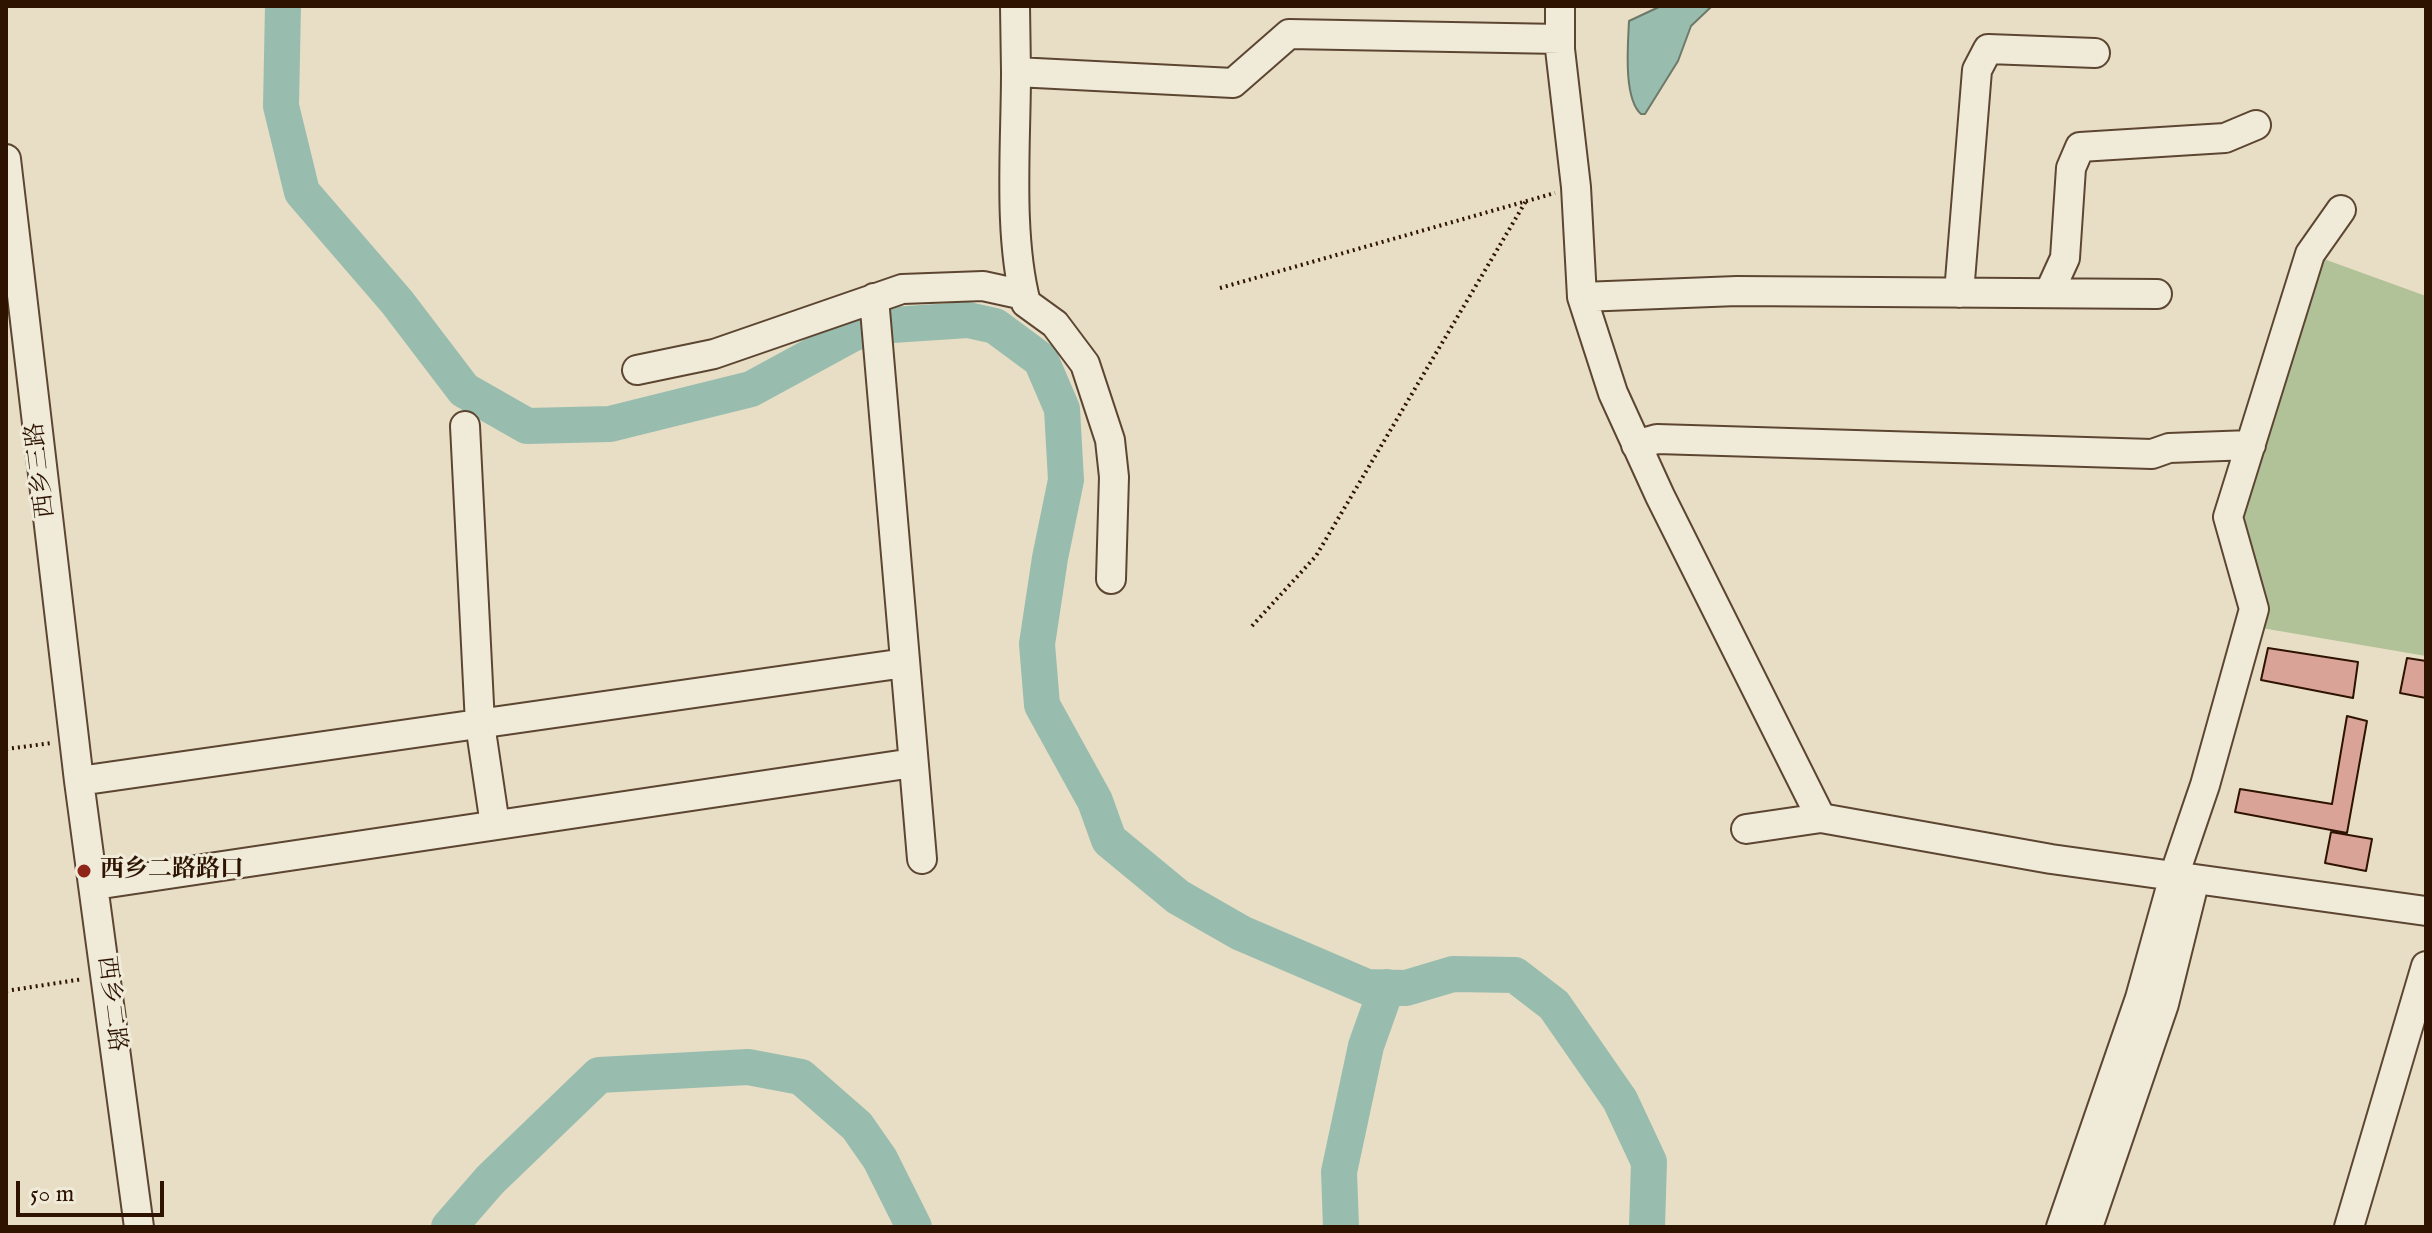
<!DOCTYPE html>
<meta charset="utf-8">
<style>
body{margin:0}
#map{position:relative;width:2432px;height:1233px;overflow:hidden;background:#e8dec5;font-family:"IM FELL English",serif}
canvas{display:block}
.frame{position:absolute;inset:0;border:8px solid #2d1300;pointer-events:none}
.scale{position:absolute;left:16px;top:1181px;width:148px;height:36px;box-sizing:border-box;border:4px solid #2d1300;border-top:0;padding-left:10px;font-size:24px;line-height:28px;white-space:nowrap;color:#2d1300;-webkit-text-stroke:6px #f0ead9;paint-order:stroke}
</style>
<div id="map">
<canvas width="2432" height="1233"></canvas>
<div class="frame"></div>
<div class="scale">50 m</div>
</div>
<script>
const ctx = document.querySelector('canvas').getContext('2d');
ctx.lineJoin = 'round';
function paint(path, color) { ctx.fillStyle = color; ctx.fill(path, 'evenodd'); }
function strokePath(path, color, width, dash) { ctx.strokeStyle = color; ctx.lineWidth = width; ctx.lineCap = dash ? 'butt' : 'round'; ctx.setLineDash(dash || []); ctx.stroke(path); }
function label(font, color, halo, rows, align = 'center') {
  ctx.font = font + ' "IM FELL English","Noto Serif SC",serif'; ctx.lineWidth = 6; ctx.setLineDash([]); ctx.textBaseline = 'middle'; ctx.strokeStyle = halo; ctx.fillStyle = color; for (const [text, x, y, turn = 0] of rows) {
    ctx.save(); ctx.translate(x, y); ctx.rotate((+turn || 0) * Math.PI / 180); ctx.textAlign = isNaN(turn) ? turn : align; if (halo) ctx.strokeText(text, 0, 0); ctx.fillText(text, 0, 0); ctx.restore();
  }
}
const green = new Path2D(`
 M 2310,254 L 2426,296 L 2426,656 L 2250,626 L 2228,517 Z`);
const water = new Path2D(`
 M 1661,6 L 1712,6 L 1691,26 L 1678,61 L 1645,114 L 1641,114 C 1623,98 1628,44 1629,21 Z`);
const river = new Path2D(`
 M 283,6 L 281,106 L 302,192 L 397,302 L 464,390 L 527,426 L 610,424 L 751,389 L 854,333 L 892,325 L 968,320 L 995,326 L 1041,360 L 1062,409 L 1066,480 L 1050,558 L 1037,644 L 1042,705 L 1095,801 L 1109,840 L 1178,897 L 1241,933 L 1367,987 L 1406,988 L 1453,974 L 1515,975 L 1554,1005 L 1620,1100 L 1649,1162 L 1647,1227
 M 449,1227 L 490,1180 L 599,1075 L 748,1067 L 801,1077 L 857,1126 L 880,1159 L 914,1227
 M 1341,1227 L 1339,1172 L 1366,1046 L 1387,987`);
const building = new Path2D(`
 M 2268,648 L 2358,662 L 2353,698 L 2261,680 Z
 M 2407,658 L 2426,661 L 2426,698 L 2400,693 Z
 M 2347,716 L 2367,721 L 2347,833 L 2235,812 L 2240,789 L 2332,804 Z
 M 2331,832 L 2372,839 L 2366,871 L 2325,863 Z`);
const path = new Path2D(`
 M 1220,288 L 1555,193
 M 1252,626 L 1316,556 L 1526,201
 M 6,749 L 52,743
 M 6,991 L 83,979`);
const minor = new Path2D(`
 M 1015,6 L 1016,72 L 1233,83 L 1289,34 L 1560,39
 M 1560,6 L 1560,49 L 1576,187 L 1582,297 L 1613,393 L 1660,496 L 1821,818
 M 1016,72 C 1016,144 1008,234 1026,303 L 1055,324 L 1085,364 L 1110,440 L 1114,477 L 1111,579
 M 6,159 L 79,781 L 139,1227
 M 1959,293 L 1977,70 L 1988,49 L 2095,53
 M 2049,293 L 2065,258 L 2071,168 L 2080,147 L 2225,138 L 2256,125
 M 1582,297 L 1737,291 L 2157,294
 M 874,298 L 922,859
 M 637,370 L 714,354 L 902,289 L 983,286 L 1024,295
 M 465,426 L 480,724 L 495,825
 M 1636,445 L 1657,439 L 2152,454 L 2169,448 L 2251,445
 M 79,781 L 905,663
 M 1746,829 L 1821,818 L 2051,859 L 2426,911
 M 95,885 L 913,763
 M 2061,1227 L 2140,998 L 2174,876 L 2205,785 L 2254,609 L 2228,517 L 2310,254 L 2341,210
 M 2088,1227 L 2164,1004 L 2195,879
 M 2349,1227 L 2426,966`);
const markers = [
 [84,871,8,"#8f2418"]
];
const streetNames = [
 ["西乡三路",42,470,-97],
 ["西乡二路",110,1004,83]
];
const poiNames = [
 ["西乡二路路口",100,871]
];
paint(green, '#b1c298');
paint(water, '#98bdaf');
strokePath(water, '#6d7969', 2);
strokePath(river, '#98bdaf', 36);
paint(building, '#daa398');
strokePath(building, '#2d1300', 2);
strokePath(minor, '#5c4631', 32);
strokePath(path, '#2d1300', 4, [2, 4]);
strokePath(minor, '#f0ead9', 28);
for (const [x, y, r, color] of markers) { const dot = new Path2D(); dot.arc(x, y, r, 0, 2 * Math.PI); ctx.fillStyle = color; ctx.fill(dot); strokePath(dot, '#f0ead9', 3); }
label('24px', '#2d1300', '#f0ead9', streetNames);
label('bold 24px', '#2d1300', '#f0ead9', poiNames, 'left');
</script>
